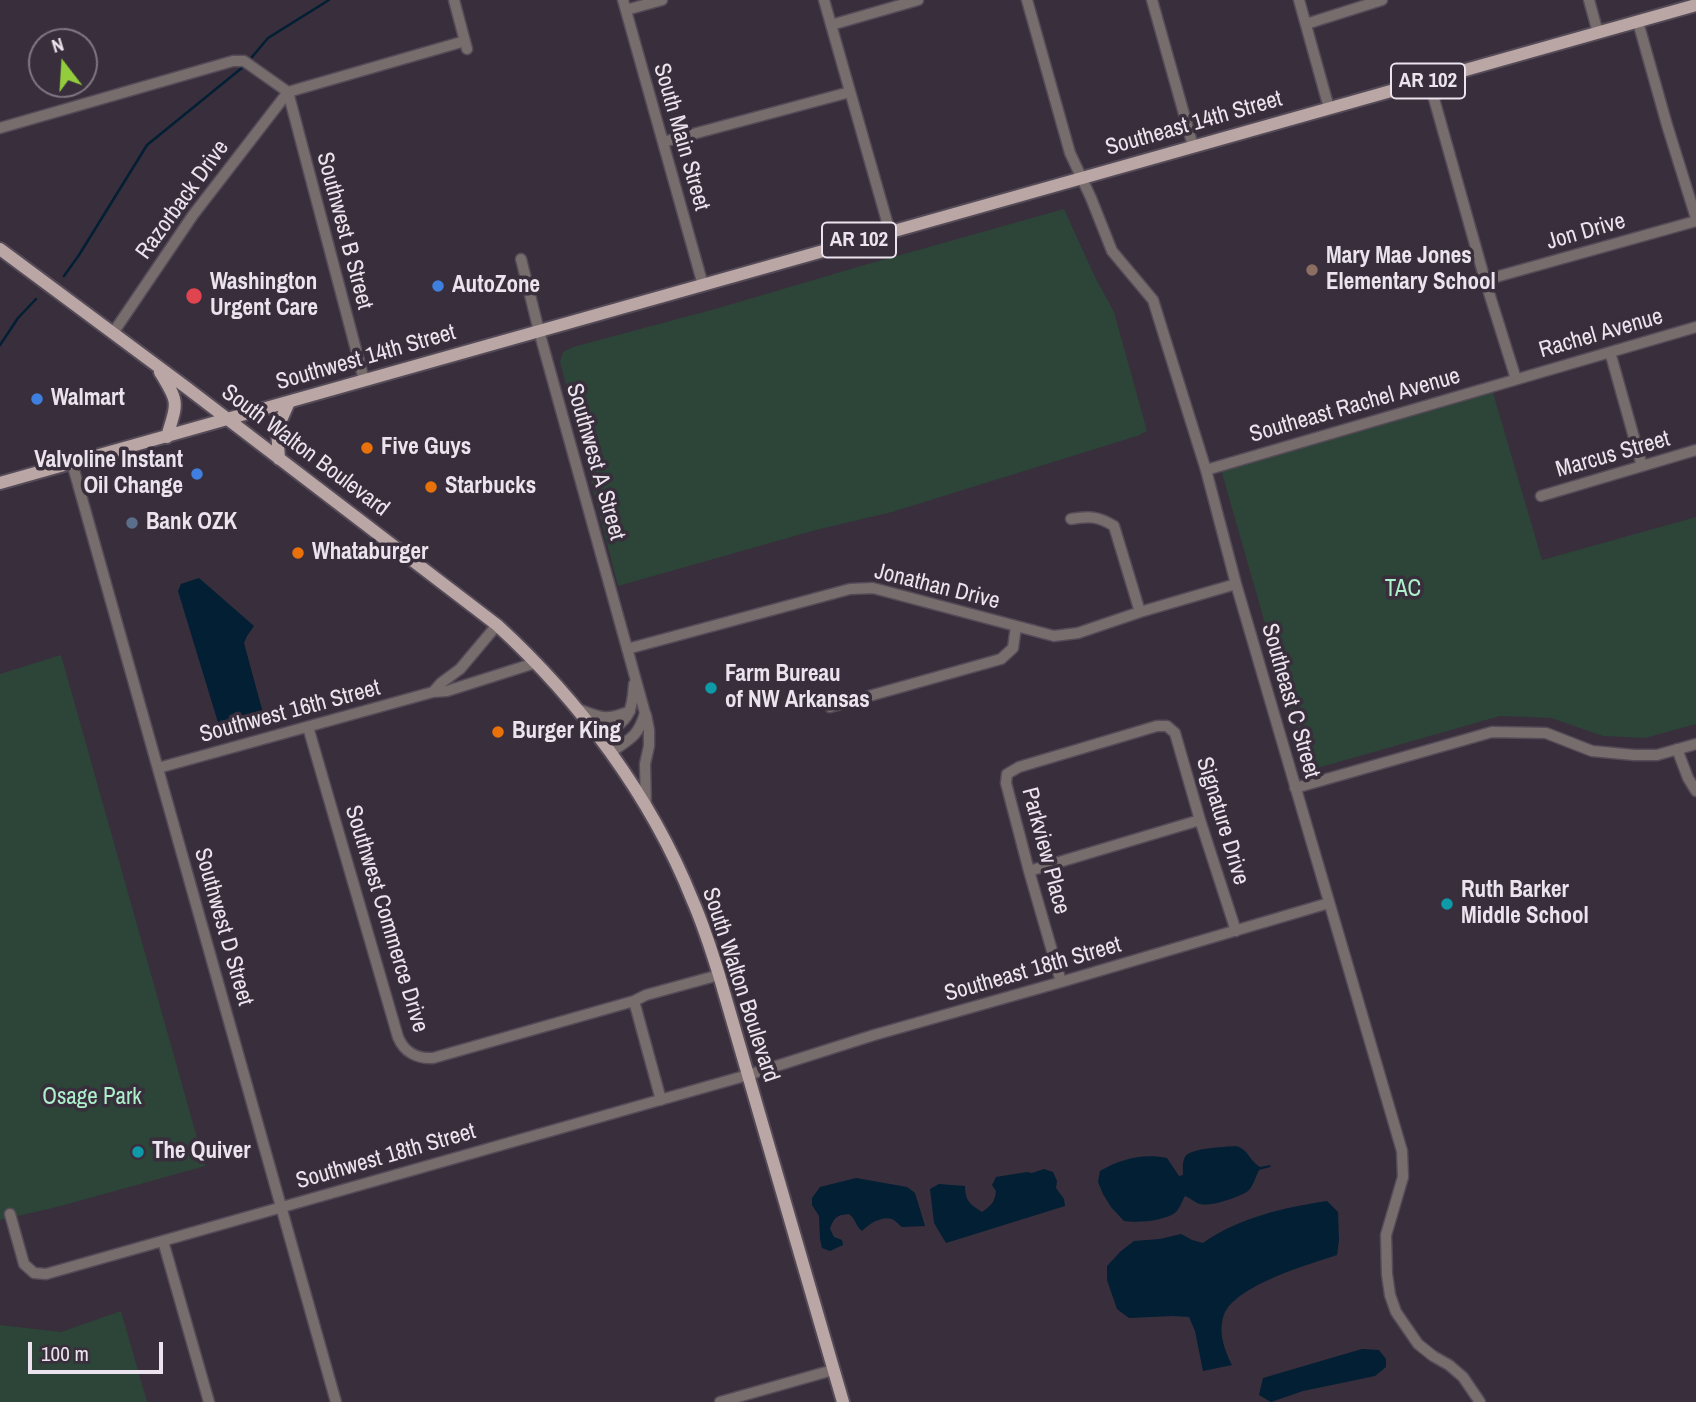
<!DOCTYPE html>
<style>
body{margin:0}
#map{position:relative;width:1696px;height:1402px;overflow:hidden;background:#382e3c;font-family:"Archivo Narrow",sans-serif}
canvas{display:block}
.north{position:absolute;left:28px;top:28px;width:70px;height:70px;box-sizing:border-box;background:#382e3c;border:2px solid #807783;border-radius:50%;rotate:343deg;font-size:19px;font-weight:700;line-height:28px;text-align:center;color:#ebe4ee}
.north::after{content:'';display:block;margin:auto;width:24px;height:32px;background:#93cd3d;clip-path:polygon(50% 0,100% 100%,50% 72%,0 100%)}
.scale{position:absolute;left:28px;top:1342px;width:135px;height:32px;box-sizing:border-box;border:4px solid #ebe4ee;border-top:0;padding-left:9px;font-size:21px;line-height:24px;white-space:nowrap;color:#ebe4ee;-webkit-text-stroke:5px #382e3c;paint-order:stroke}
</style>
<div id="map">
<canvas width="1696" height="1402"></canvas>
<div class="north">N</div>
<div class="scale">100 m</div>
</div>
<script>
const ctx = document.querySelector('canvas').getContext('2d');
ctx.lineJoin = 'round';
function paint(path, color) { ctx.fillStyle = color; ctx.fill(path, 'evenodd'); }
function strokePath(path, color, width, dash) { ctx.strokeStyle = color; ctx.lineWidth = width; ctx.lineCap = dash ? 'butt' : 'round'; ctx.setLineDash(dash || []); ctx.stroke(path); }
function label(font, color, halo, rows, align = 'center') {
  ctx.font = font + ' "Archivo Narrow",sans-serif'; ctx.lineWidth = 7; ctx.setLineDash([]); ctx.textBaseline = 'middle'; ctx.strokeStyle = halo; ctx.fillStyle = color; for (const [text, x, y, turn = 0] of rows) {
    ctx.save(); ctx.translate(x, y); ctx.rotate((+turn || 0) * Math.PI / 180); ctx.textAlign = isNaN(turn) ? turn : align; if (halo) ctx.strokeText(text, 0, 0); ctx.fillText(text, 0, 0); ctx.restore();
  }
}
const green = new Path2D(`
 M 1064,209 L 1095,277 L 1114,312 L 1147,431 L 1137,436 L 892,512 L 816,530 L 618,586 L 560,362 L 563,352 L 573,347 L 715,309 L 861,266 Z
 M 1491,386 L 1542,560 L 1696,517 L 1696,724 L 1645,738 L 1603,736 L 1551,718 L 1500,716 L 1307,771 L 1220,466 Z
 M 61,655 L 205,1166 L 57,1207 L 0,1220 L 0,674 Z
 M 121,1311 L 147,1402 L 0,1402 L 0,1325 L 61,1332 Z`);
const water = new Path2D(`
 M 199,578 L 254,626 L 247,636 L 244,643 L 263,713 L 259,721 L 227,729 L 220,729 L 178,591 L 181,584 Z
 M 1236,1146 C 1249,1150 1248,1159 1260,1167 L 1271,1165 L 1270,1167 L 1259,1170 C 1256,1176 1253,1186 1249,1190 C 1242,1197 1209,1207 1200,1204 C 1195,1203 1191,1198 1185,1196 C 1182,1201 1180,1208 1176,1212 C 1165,1221 1138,1223 1124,1221 L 1111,1207 L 1103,1194 L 1098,1182 L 1100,1171 C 1121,1159 1143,1153 1167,1158 L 1179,1176 L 1183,1175 C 1183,1169 1182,1162 1185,1157 C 1189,1148 1225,1147 1236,1146 Z
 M 1044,1169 L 1053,1172 L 1057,1181 L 1056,1188 L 1064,1199 L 1065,1206 L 946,1243 L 934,1223 L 930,1189 L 939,1184 L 965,1186 C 965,1201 970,1204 982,1212 C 991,1206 995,1202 996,1191 L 992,1185 L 996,1177 L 1027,1172 L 1032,1173 Z
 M 856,1178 L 907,1187 L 915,1193 L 925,1226 L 902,1227 C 899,1225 896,1221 892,1219 C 881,1216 869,1224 862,1231 C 856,1227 856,1219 849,1214 C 837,1215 834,1217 830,1229 L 834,1237 L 842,1240 L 843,1245 L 830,1251 L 822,1248 L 820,1239 L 819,1216 L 812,1205 L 812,1198 L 820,1187 Z
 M 1327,1201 L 1338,1212 L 1339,1240 L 1337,1255 C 1307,1265 1240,1284 1225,1312 C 1217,1330 1224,1349 1232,1365 L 1203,1371 L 1195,1331 L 1189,1317 L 1173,1316 L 1129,1318 L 1117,1309 L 1107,1280 L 1107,1266 L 1121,1251 L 1134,1241 L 1160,1239 L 1181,1234 L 1192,1240 L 1203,1243 C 1240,1217 1283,1208 1327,1201 Z
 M 1362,1349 L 1379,1350 L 1386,1359 L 1386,1367 L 1375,1376 L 1303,1391 L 1271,1402 L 1259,1395 L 1263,1378 Z`);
const stream = new Path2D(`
 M 252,57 L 268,38 L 329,0
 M 64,276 L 79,255 L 147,145 L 243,67
 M 0,345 L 18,318 L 36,299`);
const minor = new Path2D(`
 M 454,0 L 467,49
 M 623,0 L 703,285
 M 824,0 L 890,232
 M 1027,0 L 1070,153 L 1091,198 L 1112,251 L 1153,300 L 1206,470 L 1236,584 L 1402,1151 L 1403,1177 L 1386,1235 L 1387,1274 L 1390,1295 L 1396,1312 L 1418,1344 L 1433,1356 L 1449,1365 L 1463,1377 L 1480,1402
 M 1152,0 L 1193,146
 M 1299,0 L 1329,108
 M 1589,0 L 1598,33
 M 626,10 L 662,0
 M 1638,22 L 1667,125 L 1696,218
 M 1306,24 L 1382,0
 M 831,25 L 918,0
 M 1429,81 L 1485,280 L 1516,379
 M 288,92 L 364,380
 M 0,128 L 233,61 L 244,61 L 288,92 L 465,41
 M 663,142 L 850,92
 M 521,259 L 539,331 L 645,713 C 638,737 630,739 611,752
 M 1485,280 L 1696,221
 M 113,333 L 193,215 L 288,92
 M 1610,352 L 1642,466
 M 72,463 L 336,1402
 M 1206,470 L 1696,327
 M 1541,496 L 1696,450
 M 1071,519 C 1089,516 1098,516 1114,526 L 1140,612
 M 627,649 L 850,589 L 873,588 L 1054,636 L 1078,633 L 1140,612 L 1236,584
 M 433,692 L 441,683 L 460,669 L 497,625
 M 830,707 L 1001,659 L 1013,648 L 1016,626
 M 578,709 C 601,718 607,721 630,711
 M 646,715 L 649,730 L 649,746 L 645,764 L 646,807
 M 308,727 L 398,1037 C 404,1052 417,1059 433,1058 L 634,1001 L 646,995 L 719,975
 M 601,738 C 627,719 632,718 634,684
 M 1677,749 L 1688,778 L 1696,791
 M 158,768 L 433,692 L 447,691 L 535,663
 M 1295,788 L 1492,732 L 1546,733 L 1592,751 L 1634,755 L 1657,755 L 1696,744
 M 1029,871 L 1200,820
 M 1061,982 L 1029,871 L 1006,783 L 1007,774 L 1019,767 L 1157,726 L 1167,726 L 1175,733 L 1200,820 L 1236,931
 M 634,1001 L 661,1100
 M 10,1214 L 24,1264 L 34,1273 L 46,1274 L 748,1075 L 874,1035 L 1061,982 L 1329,903
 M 163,1241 L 209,1402
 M 720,1402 L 833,1370`);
const major = new Path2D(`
 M 0,249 L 187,388 L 497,625 C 579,700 651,796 692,899 C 703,924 711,949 719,975 L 843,1402
 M 160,372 C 180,404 177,402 167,437
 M 279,459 L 277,429 L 289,402
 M 0,483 L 1696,5`);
const markers = [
 [1312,270,7,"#8d6e63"],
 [438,286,7,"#3f7fe0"],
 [194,296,9,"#e0444e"],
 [37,399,7,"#3f7fe0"],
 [367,448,7,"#e8710a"],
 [197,474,7,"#3f7fe0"],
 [431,487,7,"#e8710a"],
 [132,523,7,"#5c6f8a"],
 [298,553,7,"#e8710a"],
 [711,688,7,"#0f9aa8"],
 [498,732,7,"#e8710a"],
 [1447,904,7,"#0f9aa8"],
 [138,1152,7,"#0f9aa8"]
];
const shields = [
 [1428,81,74],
 [859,240,74]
];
const shieldNames = [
 ["AR 102",1428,81],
 ["AR 102",859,240]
];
const streetNames = [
 ["Southeast 14th Street",1194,124,-16],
 ["South Main Street",681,137,74],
 ["Razorback Drive",183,200,-54],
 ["Southwest B Street",344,231,75],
 ["Jon Drive",1586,232,-16],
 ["Rachel Avenue",1601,334,-16],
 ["Southwest 14th Street",366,358,-16],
 ["Southeast Rachel Avenue",1355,406,-16],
 ["South Walton Boulevard",305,451,37],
 ["Marcus Street",1613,455,-16],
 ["Southwest A Street",595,462,74],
 ["Jonathan Drive",937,587,14],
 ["Southeast C Street",1290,701,74],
 ["Southwest 16th Street",290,712,-15],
 ["Signature Drive",1222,821,73],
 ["Parkview Place",1045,851,75],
 ["Southwest Commerce Drive",386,919,73],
 ["Southwest D Street",223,927,74],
 ["Southeast 18th Street",1033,970,-16],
 ["South Walton Boulevard",740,985,72],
 ["Southwest 18th Street",386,1157,-16]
];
const poiNames = [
 ["Mary Mae Jones",1326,257],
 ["Elementary School",1326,283],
 ["Washington",210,283],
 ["Urgent Care",210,309],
 ["AutoZone",452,286],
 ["Walmart",51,399],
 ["Five Guys",381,448],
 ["Valvoline Instant",183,461,"right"],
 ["Oil Change",183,487,"right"],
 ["Starbucks",445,487],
 ["Bank OZK",146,523],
 ["Whataburger",312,553],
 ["Farm Bureau",725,675],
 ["of NW Arkansas",725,701],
 ["Burger King",512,732],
 ["Ruth Barker",1461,891],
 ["Middle School",1461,917],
 ["The Quiver",152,1152]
];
const parkNames = [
 ["TAC",1403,590],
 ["Osage Park",92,1098]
];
paint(green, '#2d4438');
paint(water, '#021f34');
strokePath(stream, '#021f34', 2.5);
strokePath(minor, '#554b58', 13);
strokePath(major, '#554b58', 16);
strokePath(minor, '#776d6c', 10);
strokePath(major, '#baa6a4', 12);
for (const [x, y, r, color] of markers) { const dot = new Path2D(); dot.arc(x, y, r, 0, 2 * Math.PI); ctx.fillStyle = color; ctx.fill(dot); strokePath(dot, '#382e3c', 2.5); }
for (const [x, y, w] of shields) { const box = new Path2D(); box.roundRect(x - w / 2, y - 17.5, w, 35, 5); ctx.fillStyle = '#382e3c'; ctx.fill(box); strokePath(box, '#ebe4ee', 2); }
label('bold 21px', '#ebe4ee', null, shieldNames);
label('23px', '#ebe4ee', '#382e3c', streetNames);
label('bold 23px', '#ebe4ee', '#382e3c', poiNames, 'left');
label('23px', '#aef0cc', '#382e3c', parkNames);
</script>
